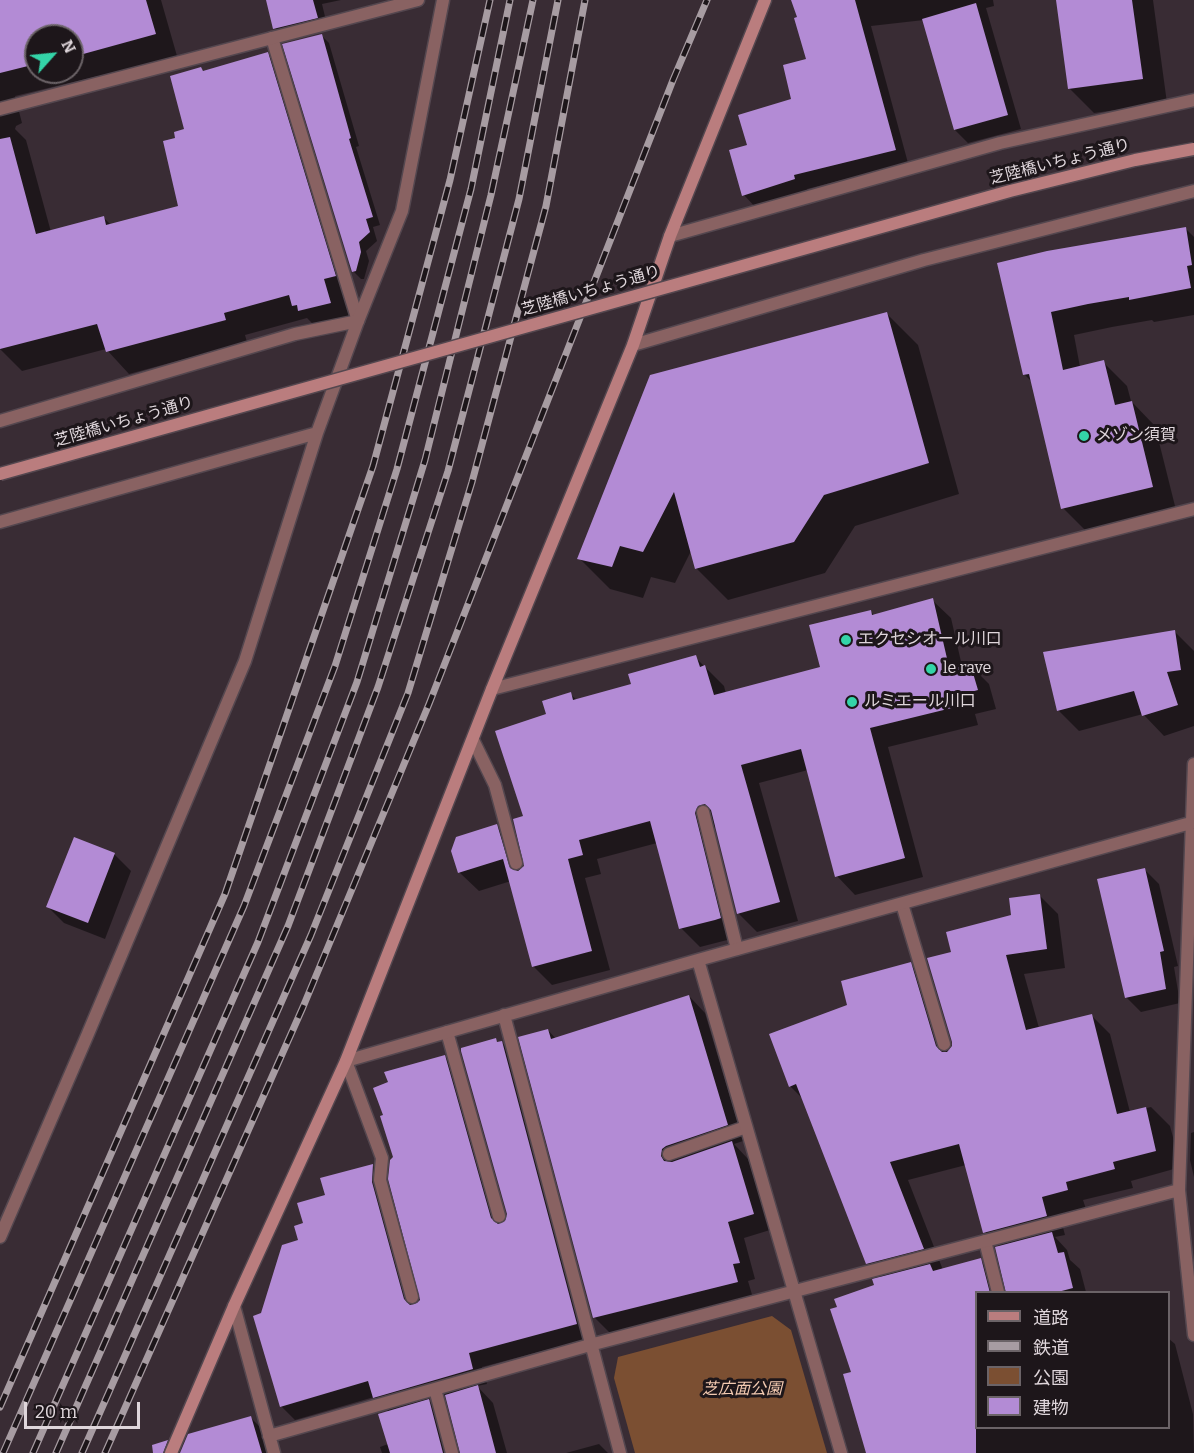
<!DOCTYPE html>
<meta charset="utf-8">
<style>
body{margin:0}
#map{position:relative;width:1194px;height:1453px;overflow:hidden;background:#392c34;font-family:Bitter,"Noto Sans JP",serif}
canvas{display:block}
.legend{position:absolute;left:975px;top:1291px;width:195px;height:138px;box-sizing:border-box;background:#1d161a;border:2px solid #6b6367;margin:0;padding:8px 10px;list-style:none;font-size:18px;color:#dfd6db}
.legend li{display:flex;align-items:center;gap:12px;height:30px}
.legend b{width:30px;border:2px solid #6b6367}
.north{position:absolute;left:24px;top:24px;width:60px;height:60px;box-sizing:border-box;background:#1d161a;border:2px solid #6b6367;border-radius:50%;rotate:63deg;font-size:16px;font-weight:700;line-height:24px;text-align:center;color:#dfd6db}
.north::after{content:'';display:block;margin:auto;width:21px;height:27px;background:#34d4a8;clip-path:polygon(50% 0,100% 100%,50% 72%,0 100%)}
.scale{position:absolute;left:24px;top:1402px;width:116px;height:27px;box-sizing:border-box;border:3px solid #dfd6db;border-top:0;padding-left:8px;font-size:18px;line-height:21px;white-space:nowrap;color:#dfd6db;-webkit-text-stroke:4px #1d161a;paint-order:stroke}
</style>
<div id="map">
<canvas width="1194" height="1453"></canvas>
<ul class="legend">
<li><b style="height:8px;background:#ba7d7e"></b>道路</li>
<li><b style="height:8px;background:#a79ca2"></b>鉄道</li>
<li><b style="height:16px;background:#7b4f32"></b>公園</li>
<li><b style="height:16px;background:#b38bd5"></b>建物</li>
</ul>
<div class="north">N</div>
<div class="scale">20 m</div>
</div>
<script>
const ctx = document.querySelector('canvas').getContext('2d');
ctx.lineJoin = 'round';
function paint(path, color) { ctx.fillStyle = color; ctx.fill(path, 'evenodd'); }
function strokePath(path, color, width, dash) { ctx.strokeStyle = color; ctx.lineWidth = width; ctx.lineCap = dash ? 'butt' : 'round'; ctx.setLineDash(dash || []); ctx.stroke(path); }
function label(font, color, halo, rows, align = 'center') {
  ctx.font = font + ' Bitter,"Noto Sans JP",serif'; ctx.lineWidth = 6; ctx.setLineDash([]); ctx.textBaseline = 'middle'; ctx.strokeStyle = halo; ctx.fillStyle = color; for (const [text, x, y, turn = 0] of rows) {
    ctx.save(); ctx.translate(x, y); ctx.rotate((+turn || 0) * Math.PI / 180); ctx.textAlign = isNaN(turn) ? turn : align; if (halo) ctx.strokeText(text, 0, 0); ctx.fillText(text, 0, 0); ctx.restore();
  }
}
const green = new Path2D(`
 M 772,1316 L 791,1330 L 827,1453 L 635,1453 L 614,1378 L 618,1357 Z`);
const shadow = new Path2D(`
 M 0,0 L 161,0 L 177,56 L 99,78 L 98,76 L 15,96 L 22,123 L 16,126 L 15,129 L 26,140 L 51,232 L 104,218 L 111,225 L 180,207 L 177,139 L 186,131 L 201,69 L 205,72 L 267,54 L 290,76 L 357,298 L 346,301 L 352,325 L 316,327 L 307,318 L 245,335 L 247,342 L 129,374 L 106,349 L 22,371 L 0,349 ZM 36,36 L 72,36 L 72,72 L 36,72 Z
 M 268,0 L 341,0 L 322,4 L 328,29 L 286,40 L 275,28 Z
 M 793,0 L 993,0 L 994,6 L 986,8 L 1021,129 L 968,143 L 955,130 L 924,20 L 871,26 L 908,163 L 807,189 L 808,193 L 757,209 L 744,195 L 749,146 L 793,100 L 808,60 Z
 M 1057,0 L 1153,0 L 1167,103 L 1094,113 L 1069,88 Z
 M 321,35 L 329,43 L 359,146 L 356,147 L 380,225 L 373,227 L 377,241 L 366,251 L 369,261 L 364,279 L 361,279 L 353,271 Z
 M 1186,229 L 1194,237 L 1194,315 L 1154,322 L 1152,320 L 1112,327 L 1074,335 L 1080,367 L 1103,362 L 1127,386 L 1131,401 L 1155,426 L 1176,510 L 1086,531 L 1063,508 L 1032,382 L 1024,374 L 999,264 Z
 M 887,314 L 918,345 L 959,494 L 855,526 L 825,573 L 728,600 L 696,568 L 691,551 L 675,583 L 651,577 L 643,598 L 610,589 L 579,558 Z
 M 932,600 L 951,618 L 962,666 L 970,665 L 989,684 L 996,709 L 975,714 L 978,725 L 888,747 L 923,877 L 855,895 L 837,876 L 808,770 L 759,783 L 798,921 L 757,932 L 738,913 L 716,823 L 713,834 L 739,937 L 700,947 L 681,928 L 657,843 L 597,859 L 601,874 L 585,878 L 610,970 L 552,985 L 533,966 L 511,881 L 479,891 L 460,873 L 453,851 L 496,826 L 515,844 L 522,869 L 525,866 L 525,817 L 548,715 L 570,694 L 577,700 L 632,685 L 695,657 L 724,686 L 726,694 L 822,668 L 870,611 L 875,616 Z
 M 1175,632 L 1194,651 L 1194,726 L 1164,736 L 1143,714 L 1079,731 L 1058,710 Z
 M 75,839 L 115,855 L 131,871 L 105,939 L 64,923 L 48,907 Z
 M 1144,869 L 1159,884 L 1178,966 L 1174,967 L 1180,1003 L 1141,1012 L 1126,997 Z
 M 1039,895 L 1058,914 L 1065,968 L 1024,974 L 1039,1028 L 1091,1015 L 1110,1034 L 1130,1112 L 1151,1107 L 1170,1126 L 1181,1167 L 1131,1181 L 1133,1188 L 1083,1200 L 1086,1209 L 1060,1216 L 1065,1235 L 1055,1237 L 1067,1250 L 1070,1260 L 1080,1269 L 1086,1292 L 1007,1292 L 1000,1247 L 985,1232 L 966,1165 L 908,1180 L 943,1270 L 980,1260 L 996,1276 L 1001,1292 L 976,1292 L 976,1428 L 1168,1428 L 1168,1338 L 1175,1344 L 1193,1414 L 1194,1453 L 868,1453 L 838,1307 L 876,1286 L 882,1278 L 867,1263 L 803,1099 L 790,1086 L 849,1006 L 910,964 L 929,983 L 950,1051 L 953,1047 L 953,953 L 1013,916 Z
 M 689,996 L 705,1013 L 743,1141 L 734,1144 L 748,1159 L 770,1230 L 744,1238 L 755,1279 L 748,1281 L 753,1298 L 610,1333 L 594,1317 L 548,1030 L 556,1039 Z
 M 495,1040 L 499,1043 L 502,1043 L 516,1057 L 591,1338 L 482,1367 L 487,1384 L 477,1386 L 493,1403 L 507,1453 L 461,1453 L 447,1395 L 428,1400 L 445,1417 L 454,1453 L 382,1453 L 380,1447 L 388,1444 L 389,1412 L 374,1397 L 295,1420 L 281,1406 L 262,1314 L 299,1241 L 305,1224 L 326,1196 L 373,1166 L 387,1180 L 386,1197 L 415,1305 L 419,1303 L 444,1056 L 459,1071 L 502,1224 L 507,1222 L 508,1214 Z
 M 1194,1132 L 1194,1177 L 1190,1160 L 1191,1133 Z
 M 250,1417 L 266,1433 L 272,1453 L 205,1453 Z
 M 599,1444 L 608,1453 L 566,1453 Z`);
const building = new Path2D(`
 M 0,0 L 146,0 L 156,34 L 76,56 L 72,55 L 72,36 L 36,36 L 36,64 L 0,73 Z
 M 266,0 L 313,0 L 318,18 L 273,29 Z
 M 791,0 L 855,0 L 896,150 L 794,175 L 795,179 L 742,196 L 729,150 L 747,145 L 738,115 L 791,99 L 783,65 L 806,59 L 794,18 L 797,17 Z
 M 1056,0 L 1132,0 L 1143,79 L 1068,89 Z
 M 976,3 L 1008,115 L 954,130 L 922,19 Z
 M 322,34 L 351,138 L 349,139 L 373,217 L 366,219 L 370,232 L 359,242 L 361,252 L 356,271 L 352,272 L 282,44 Z
 M 268,52 L 336,276 L 324,279 L 331,303 L 298,311 L 297,305 L 292,306 L 289,295 L 224,313 L 226,320 L 106,352 L 97,324 L 0,349 L 0,139 L 10,137 L 36,234 L 104,216 L 106,225 L 178,206 L 163,141 L 175,138 L 174,132 L 184,129 L 170,76 L 201,67 L 203,71 Z
 M 1186,227 L 1192,265 L 1187,266 L 1191,288 L 1129,300 L 1129,297 L 1088,304 L 1051,312 L 1063,370 L 1104,360 L 1115,405 L 1132,401 L 1153,487 L 1061,509 L 1029,374 L 1023,375 L 997,263 L 1047,251 Z
 M 887,312 L 929,463 L 824,495 L 794,542 L 695,569 L 674,492 L 643,552 L 620,546 L 612,567 L 577,559 L 650,375 Z
 M 933,598 L 949,667 L 970,663 L 978,690 L 957,696 L 960,706 L 870,728 L 905,858 L 835,877 L 801,749 L 741,765 L 780,902 L 737,914 L 711,810 L 705,804 L 698,806 L 695,813 L 721,918 L 715,920 L 679,929 L 650,821 L 579,840 L 583,855 L 568,859 L 592,951 L 532,967 L 503,859 L 458,873 L 451,851 L 456,837 L 497,824 L 510,868 L 518,871 L 524,866 L 513,819 L 523,816 L 495,731 L 546,714 L 542,701 L 571,692 L 573,700 L 631,684 L 628,674 L 696,655 L 700,667 L 705,665 L 714,695 L 820,667 L 809,625 L 871,610 L 872,615 Z
 M 1175,630 L 1181,670 L 1167,672 L 1178,705 L 1142,716 L 1134,691 L 1057,711 L 1043,652 Z
 M 74,837 L 115,853 L 88,923 L 46,907 Z
 M 1145,868 L 1164,951 L 1160,952 L 1166,989 L 1125,998 L 1097,879 Z
 M 1040,894 L 1047,949 L 1006,955 L 1026,1030 L 1092,1014 L 1117,1114 L 1146,1107 L 1156,1151 L 1113,1162 L 1115,1169 L 1066,1182 L 1068,1190 L 1042,1197 L 1047,1216 L 983,1233 L 959,1144 L 890,1162 L 924,1249 L 866,1264 L 796,1084 L 789,1087 L 769,1034 L 847,1005 L 841,981 L 911,962 L 936,1046 L 942,1052 L 947,1052 L 952,1046 L 952,1042 L 927,958 L 951,952 L 946,932 L 1011,915 L 1009,898 Z
 M 689,995 L 728,1125 L 666,1146 L 662,1149 L 661,1156 L 664,1161 L 672,1162 L 732,1141 L 754,1214 L 728,1222 L 740,1263 L 733,1264 L 738,1282 L 593,1318 L 518,1037 L 548,1029 L 551,1039 Z
 M 496,1038 L 497,1042 L 502,1041 L 577,1324 L 469,1353 L 473,1369 L 373,1398 L 368,1381 L 280,1407 L 253,1316 L 261,1313 L 282,1245 L 298,1240 L 294,1226 L 303,1223 L 297,1203 L 325,1195 L 320,1178 L 373,1164 L 372,1182 L 404,1299 L 410,1305 L 417,1303 L 420,1300 L 388,1179 L 390,1160 L 393,1157 L 380,1116 L 383,1115 L 373,1088 L 388,1082 L 384,1072 L 445,1055 L 491,1218 L 498,1224 L 505,1221 L 507,1214 L 461,1051 L 461,1048 Z
 M 1052,1232 L 1058,1253 L 1064,1252 L 1073,1288 L 1054,1293 L 1006,1293 L 995,1247 Z
 M 981,1258 L 990,1293 L 976,1293 L 976,1453 L 866,1453 L 843,1374 L 851,1372 L 830,1309 L 837,1307 L 834,1299 L 874,1285 L 872,1279 L 930,1264 L 933,1271 Z
 M 478,1385 L 496,1453 L 460,1453 L 445,1395 Z
 M 429,1399 L 443,1453 L 390,1453 L 378,1414 Z
 M 251,1416 L 262,1453 L 180,1453 L 188,1434 Z
 M 168,1440 L 163,1453 L 153,1453 L 152,1445 Z`);
const lane = new Path2D(`
 M 272,38 L 358,321
 M 473,740 L 495,785 L 516,863
 M 703,812 L 737,949
 M 902,904 L 944,1044
 M 447,1032 L 499,1216
 M 346,1061 L 382,1158 L 380,1180 L 412,1297
 M 669,1154 L 746,1127
 M 985,1241 L 998,1292`);
const street = new Path2D(`
 M 0,109 L 418,0
 M 670,236 L 1000,143 L 1194,100
 M 633,345 L 924,260 L 1194,191
 M 0,421 L 295,334 L 358,321
 M 0,522 L 317,433
 M 492,689 L 1194,509
 M 1194,764 L 1179,1190 L 1194,1335
 M 698,960 L 841,1453
 M 504,1015 L 620,1453
 M 346,1061 L 698,960 L 1194,822
 M 0,1237 L 87,1036 L 245,661 L 317,433 L 358,321 L 402,211 L 443,0
 M 234,1306 L 274,1453
 M 435,1389 L 452,1453
 M 269,1436 L 590,1345 L 1179,1190`);
const secondary = new Path2D(`
 M 171,1453 L 234,1306 L 346,1061 L 492,689 L 633,345 L 670,236 L 765,0`);
const rail = new Path2D(`
 M 0,1407 L 225,894 L 373,466 L 450,180 L 490,0
 M 3,1453 L 244,906 L 335,666 L 397,469 L 471,189 L 510,0
 M 33,1453 L 258,942 L 357,682 L 425,460 L 491,195 L 533,0
 M 56,1453 L 288,926 L 378,687 L 448,471 L 519,199 L 558,0
 M 82,1453 L 311,935 L 408,693 L 472,482 L 546,206 L 585,0
 M 105,1453 L 303,1007 L 429,704 L 673,80 L 707,0`);
const secondaryBridge = new Path2D(`
 M 0,474 L 1010,191 L 1135,160 L 1194,149`);
const markers = [
 [1084,436,6,"#34d4a8"],
 [846,640,6,"#34d4a8"],
 [931,669,6,"#34d4a8"],
 [852,702,6,"#34d4a8"]
];
const streetNames = [
 ["芝陸橋いちょう通り",1060,162,-14],
 ["芝陸橋いちょう通り",591,291,-16],
 ["芝陸橋いちょう通り",124,422,-16]
];
const poiNames = [
 ["メゾン須賀",1096,436],
 ["エクセシオール川口",858,640],
 ["le rave",943,669],
 ["ルミエール川口",864,702]
];
const parkNames = [
 ["芝広面公園",742,1390]
];
paint(green, '#7b4f32');
paint(shadow, '#0007');
paint(building, '#b38bd5');
strokePath(lane, '#54474f', 15);
strokePath(street, '#54474f', 15);
strokePath(secondary, '#54474f', 15);
strokePath(lane, '#896262', 12);
strokePath(street, '#896262', 12);
strokePath(secondary, '#ba7d7e', 12);
strokePath(rail, '#a79ca2', 7);
strokePath(rail, '#1d161a', 4.5, [14]);
strokePath(secondaryBridge, '#54474f', 15, []);
strokePath(secondaryBridge, '#ba7d7e', 12);
for (const [x, y, r, color] of markers) { const dot = new Path2D(); dot.arc(x, y, r, 0, 2 * Math.PI); ctx.fillStyle = color; ctx.fill(dot); strokePath(dot, '#1d161a', 2); }
label('16px', '#dfd6db', '#1d161a', streetNames);
label('16px', '#dfd6db', '#1d161a', poiNames, 'left');
label('italic 16px', '#f3cab1', '#1d161a', parkNames);
</script>
